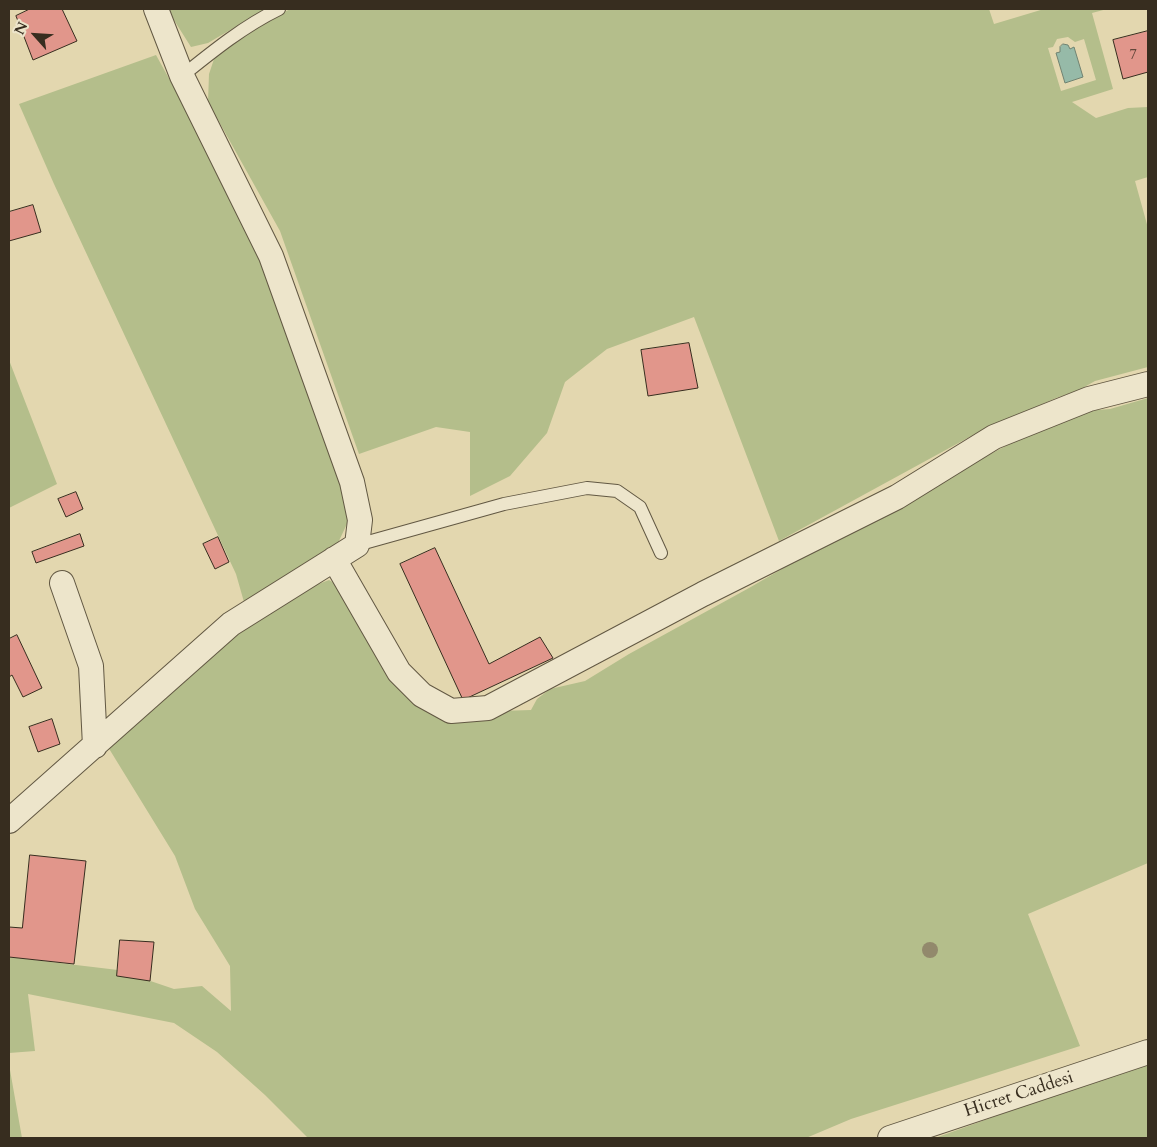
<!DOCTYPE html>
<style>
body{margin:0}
#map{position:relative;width:1157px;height:1147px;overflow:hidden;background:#e3d7af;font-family:Cardo,serif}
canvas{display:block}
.frame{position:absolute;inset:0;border:10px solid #372d1f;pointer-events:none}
.north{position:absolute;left:10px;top:10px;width:50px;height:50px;-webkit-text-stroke:4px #ede5cb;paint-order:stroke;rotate:296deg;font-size:14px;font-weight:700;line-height:20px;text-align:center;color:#372d1f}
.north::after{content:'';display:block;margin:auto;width:18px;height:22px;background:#372d1f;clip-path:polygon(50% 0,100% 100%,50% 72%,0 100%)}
</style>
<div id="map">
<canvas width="1157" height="1147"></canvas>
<div class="frame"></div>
<div class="north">N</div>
</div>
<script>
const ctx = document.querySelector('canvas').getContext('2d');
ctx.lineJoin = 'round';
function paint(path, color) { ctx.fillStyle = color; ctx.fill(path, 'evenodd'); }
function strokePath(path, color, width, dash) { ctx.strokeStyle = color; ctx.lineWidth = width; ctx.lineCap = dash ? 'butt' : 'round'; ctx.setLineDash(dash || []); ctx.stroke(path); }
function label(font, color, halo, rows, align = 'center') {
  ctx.font = font + ' Cardo,serif'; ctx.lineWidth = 5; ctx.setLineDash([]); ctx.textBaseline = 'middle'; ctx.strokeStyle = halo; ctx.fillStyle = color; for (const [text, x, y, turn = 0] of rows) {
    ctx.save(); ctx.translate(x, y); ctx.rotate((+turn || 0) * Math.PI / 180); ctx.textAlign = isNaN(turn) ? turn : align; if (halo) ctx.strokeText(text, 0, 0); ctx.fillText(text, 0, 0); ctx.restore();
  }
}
const green = new Path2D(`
 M 167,9 L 266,9 L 208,43 L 191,47 Z
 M 291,9 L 989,9 L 994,24 L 1044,9 L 1107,9 L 1092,13 L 1113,89 L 1072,102 L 1096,118 L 1128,108 L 1148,107 L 1148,177 L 1135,181 L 1148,228 L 1148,367 L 1095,381 L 1079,390 L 1056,398 L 975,434 L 779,541 L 694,317 L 607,349 L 565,382 L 547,433 L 510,476 L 470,496 L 470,432 L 436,427 L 359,454 L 280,231 L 208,102 L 209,74 L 215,56 L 264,20 ZM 1068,37 L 1075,42 L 1084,39 L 1096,80 L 1061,91 L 1048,48 L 1053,47 L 1057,39 Z
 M 156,55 L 250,225 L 353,511 L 338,543 L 244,602 L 236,574 L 54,184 L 19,104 Z
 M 9,360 L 57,484 L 9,508 Z
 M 1148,398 L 1148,863 L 1028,914 L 1080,1046 L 851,1119 L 806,1138 L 308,1138 L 265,1095 L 217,1052 L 174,1023 L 28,994 L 35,1051 L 9,1053 L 9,957 L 118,970 L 174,989 L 202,986 L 231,1011 L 230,966 L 195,909 L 175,856 L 108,747 C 152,707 196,666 244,630 C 272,609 295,592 329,580 L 346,590 L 436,713 L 531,710 L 537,699 L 550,689 L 585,681 L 629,654 L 749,588 L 882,511 L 1040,428 L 1084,411 L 1110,409 Z
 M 1148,1061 L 1148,1138 L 938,1138 L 938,1137 Z
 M 9,1070 L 10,1070 L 22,1138 L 9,1138 Z`);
const water = new Path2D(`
 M 1063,44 L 1068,45 L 1070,49 L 1074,47 L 1083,77 L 1065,83 L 1056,53 L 1060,52 L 1060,47 Z`);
const building = new Path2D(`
 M 30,9 L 62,9 L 77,41 L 33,60 L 16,16 Z
 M 1148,31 L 1148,72 L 1123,79 L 1113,40 Z
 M 33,205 L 41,232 L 9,241 L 9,212 Z
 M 689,343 L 698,388 L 648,396 L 641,350 Z
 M 76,492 L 83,509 L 66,517 L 58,499 Z
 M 80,534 L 84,546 L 36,563 L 32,552 Z
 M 218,537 L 229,562 L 215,569 L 203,544 Z
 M 435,548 L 489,664 L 540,637 L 553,658 L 463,700 L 400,564 Z
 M 17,635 L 42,688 L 23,697 L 12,675 L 9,677 L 9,639 Z
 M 52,719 L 60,744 L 38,752 L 29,727 Z
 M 30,855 L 86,861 L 74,964 L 9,957 L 9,927 L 22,928 Z
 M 120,940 L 154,942 L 150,981 L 117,976 Z`);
const lane = new Path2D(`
 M 182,76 C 213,51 244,26 279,9
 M 357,545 L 504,504 L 587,488 L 617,491 L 640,507 L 661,553`);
const street = new Path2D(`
 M 334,559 L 399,672 L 422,695 L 451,711 L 488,708 L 703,594 L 897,497 L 994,437 L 1089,399 L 1148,384
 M 62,583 L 91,666 L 95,746
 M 9,821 L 231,624 L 357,545 L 360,520 L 352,482 L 271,256 L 182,76 L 156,9
 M 890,1138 L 1148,1052`);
const trees = [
 [930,950]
];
const numberNames = [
 ["7",1133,56]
];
const streetNames = [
 ["Hicret Caddesi",1019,1095,-18]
];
paint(green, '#b4be8b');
paint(water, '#96baa8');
strokePath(water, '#708271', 1);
paint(building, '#e1968b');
strokePath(building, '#372d1f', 1);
strokePath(lane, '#625843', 14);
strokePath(street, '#625843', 26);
strokePath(lane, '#ede5cb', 12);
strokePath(street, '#ede5cb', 24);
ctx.fillStyle = '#92896c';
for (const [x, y] of trees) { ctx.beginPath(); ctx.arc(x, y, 8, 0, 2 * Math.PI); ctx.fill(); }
label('15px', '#62473a', null, numberNames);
label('18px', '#372d1f', '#ede5cb', streetNames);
</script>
